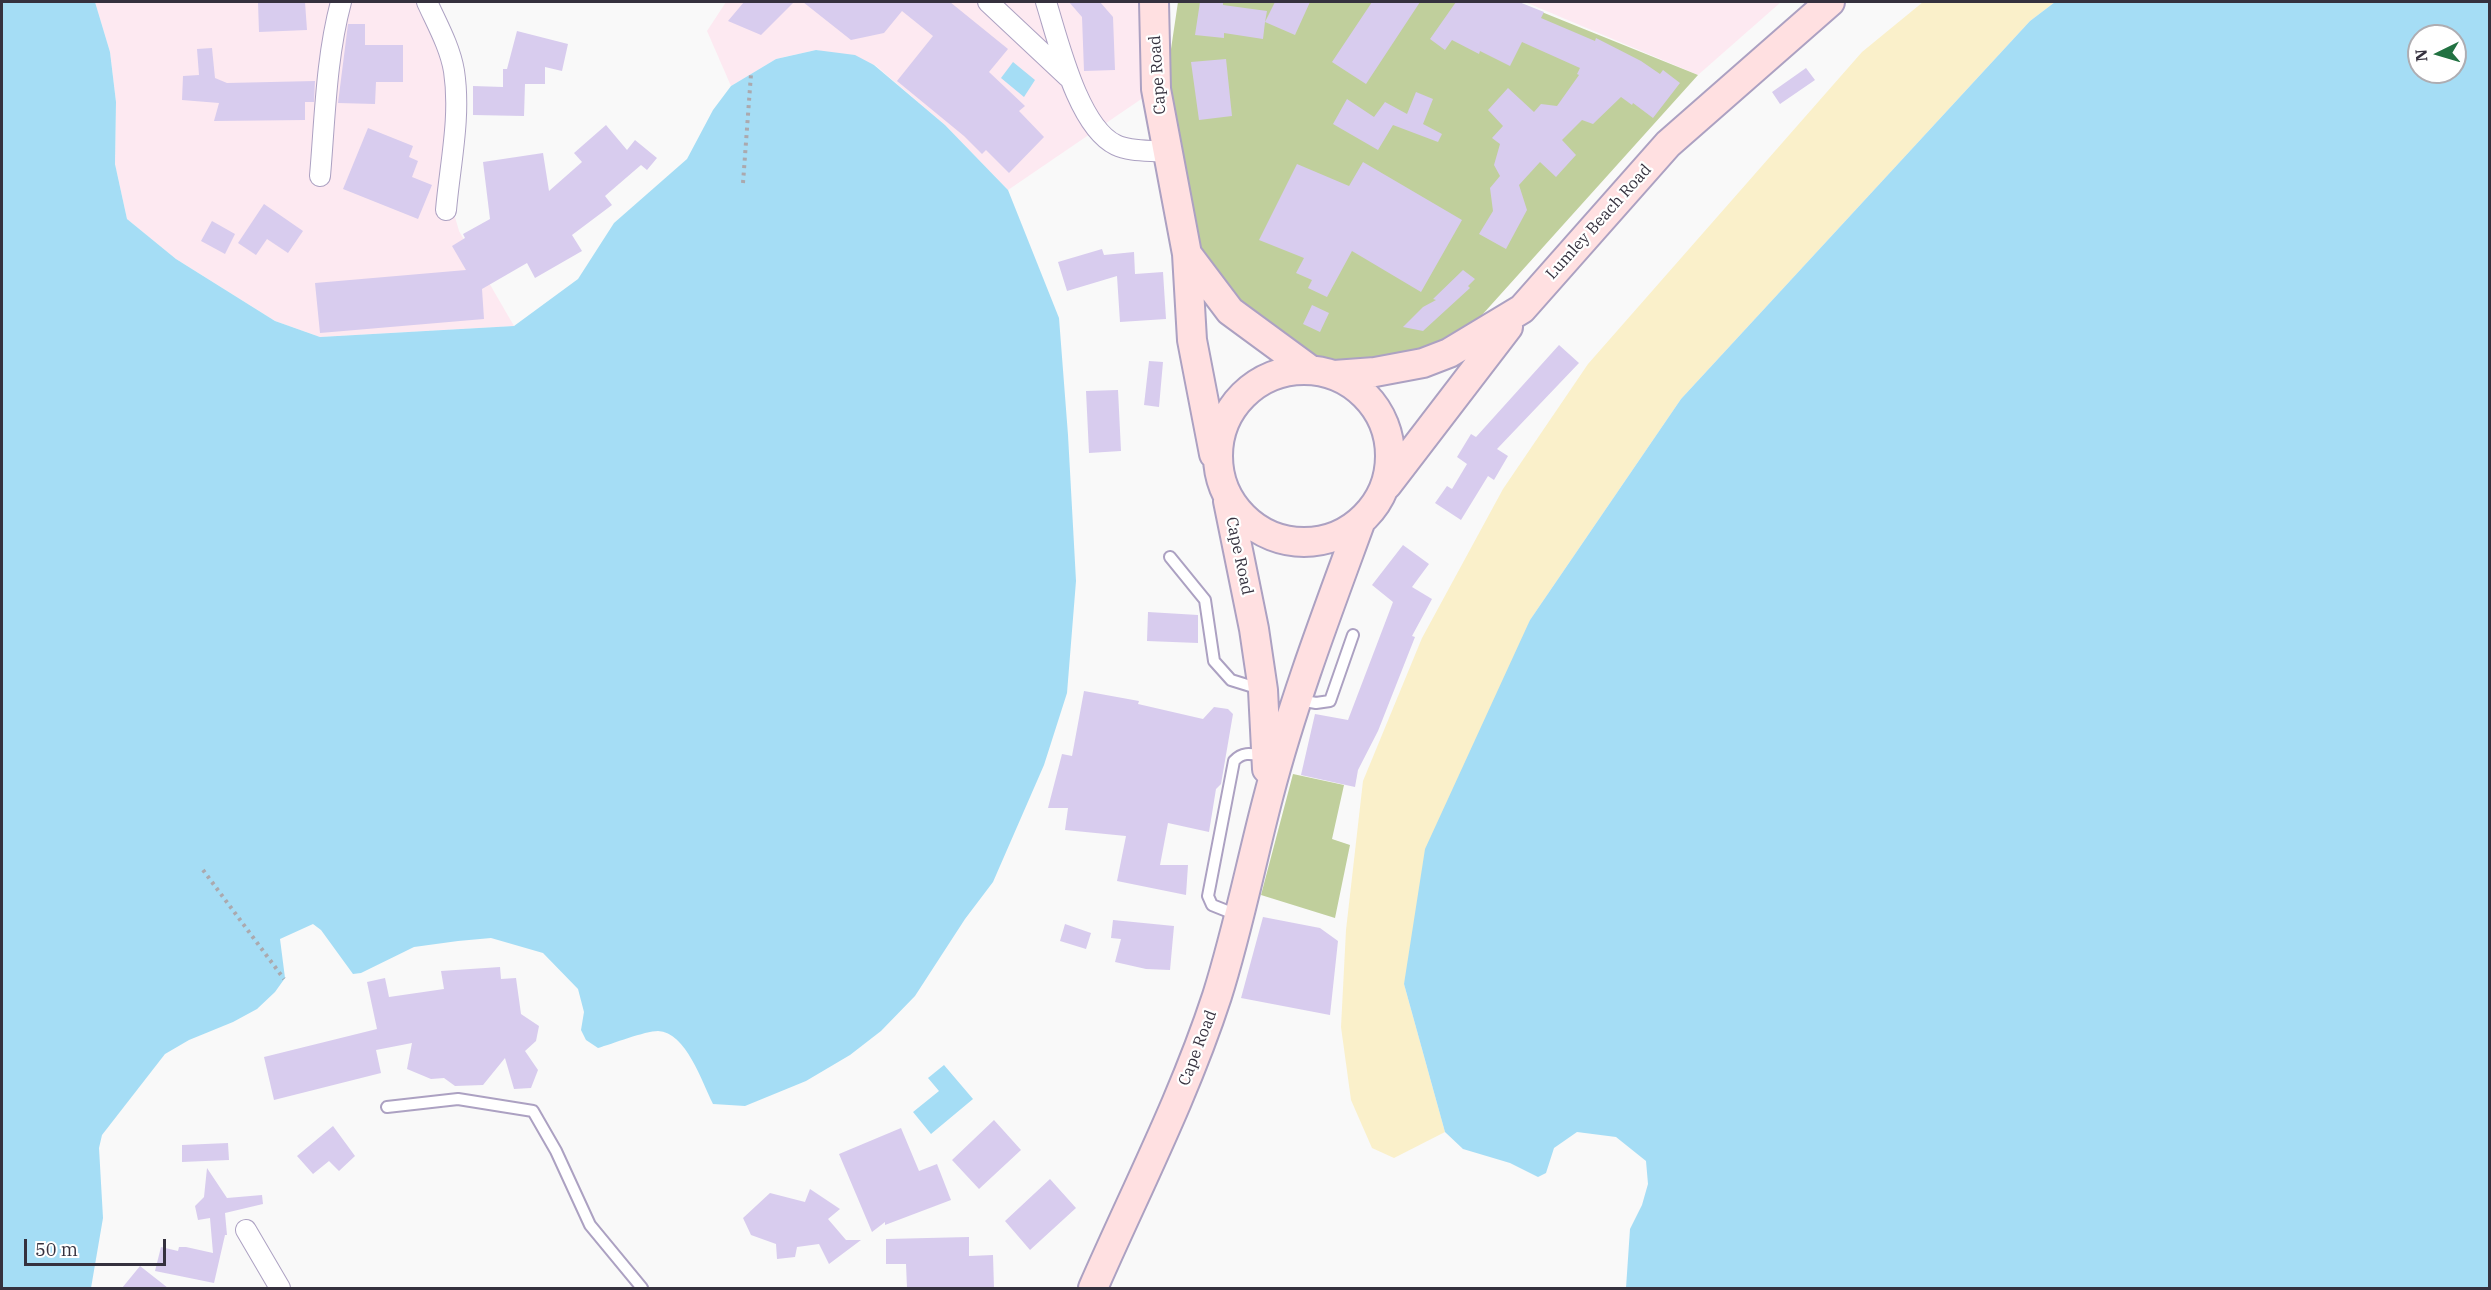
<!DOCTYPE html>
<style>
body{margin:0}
#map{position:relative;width:2491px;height:1290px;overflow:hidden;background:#f9f9f9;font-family:"IBM Plex Serif",serif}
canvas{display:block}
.frame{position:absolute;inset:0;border:3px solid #35313e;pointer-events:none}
.north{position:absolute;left:2407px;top:24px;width:60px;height:60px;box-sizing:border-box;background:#fff;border:2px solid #aeadb2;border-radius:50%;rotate:265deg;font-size:16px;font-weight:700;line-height:24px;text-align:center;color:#35313e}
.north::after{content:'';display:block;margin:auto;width:21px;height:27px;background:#227242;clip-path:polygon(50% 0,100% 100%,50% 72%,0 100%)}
.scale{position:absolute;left:24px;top:1239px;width:142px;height:27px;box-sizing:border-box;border:3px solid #35313e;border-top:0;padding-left:8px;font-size:18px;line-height:21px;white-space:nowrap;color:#35313e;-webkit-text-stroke:4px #fff;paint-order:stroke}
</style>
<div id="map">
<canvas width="2491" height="1290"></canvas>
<div class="frame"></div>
<div class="north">N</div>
<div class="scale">50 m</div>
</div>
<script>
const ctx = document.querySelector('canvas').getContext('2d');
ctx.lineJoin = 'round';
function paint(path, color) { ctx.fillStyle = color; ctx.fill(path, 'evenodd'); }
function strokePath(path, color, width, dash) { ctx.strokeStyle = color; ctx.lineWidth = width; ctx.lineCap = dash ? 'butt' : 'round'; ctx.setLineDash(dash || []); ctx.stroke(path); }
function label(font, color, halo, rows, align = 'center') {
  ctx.font = font + ' "IBM Plex Serif",serif'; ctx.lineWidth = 4.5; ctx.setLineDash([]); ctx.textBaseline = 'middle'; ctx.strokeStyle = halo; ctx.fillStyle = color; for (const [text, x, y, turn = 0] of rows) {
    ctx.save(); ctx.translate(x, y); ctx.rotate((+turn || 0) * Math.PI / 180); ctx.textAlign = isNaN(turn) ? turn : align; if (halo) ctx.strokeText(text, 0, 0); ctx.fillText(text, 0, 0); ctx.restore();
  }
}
const commercial = new Path2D(`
 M 95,2 L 427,2 L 453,70 L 448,193 L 459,231 L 514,326 L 320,337 L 275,321 L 176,259 L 127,219 L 115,164 L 116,102 L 110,52 Z
 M 726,2 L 1154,2 L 1156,89 L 1008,190 L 945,125 L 875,65 L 816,50 L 776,59 L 731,86 L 707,31 Z
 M 1525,2 L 1781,2 L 1698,75 Z`);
const green = new Path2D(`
 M 1178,2 L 1517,2 L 1698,75 L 1437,365 L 1317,366 L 1228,302 L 1185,220 L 1164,96 Z
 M 1293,774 L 1344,785 L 1332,839 L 1350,845 L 1335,918 L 1261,895 Z`);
const sand = new Path2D(`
 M 1923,2 L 2055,2 L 2030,21 L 1681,399 L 1530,620 L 1404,984 L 1445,1132 L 1394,1158 L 1372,1148 L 1351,1100 L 1341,1027 L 1346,930 L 1363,781 L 1422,638 L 1503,489 L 1588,364 L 1862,52 Z`);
const water = new Path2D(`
 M 2,2 L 95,2 L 110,52 L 116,102 L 115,164 L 127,219 L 176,259 L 275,321 L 320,337 L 514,326 L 578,279 L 614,223 L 687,159 L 713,110 L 731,86 L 776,59 L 816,50 L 855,55 L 874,65 L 945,125 L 1008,190 L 1059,318 L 1068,435 L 1076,581 L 1067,693 L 1044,765 L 993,882 L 965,919 L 915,996 L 881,1031 L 850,1055 L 806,1081 L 745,1106 L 713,1104 C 702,1082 686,1032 658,1031 C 645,1031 612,1044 598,1048 L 586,1040 L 581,1030 L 584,1012 L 578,989 L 543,953 L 491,938 L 458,941 L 414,947 L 361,973 L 353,974 L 321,930 L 313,924 L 280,939 L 285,978 L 275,992 L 257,1009 L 233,1022 L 189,1040 L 165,1054 L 102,1135 L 99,1148 L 103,1218 L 91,1288 L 2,1288 Z
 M 2055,2 L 2489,2 L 2489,1288 L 1626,1288 L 1630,1229 L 1642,1205 L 1648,1184 L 1646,1161 L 1616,1137 L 1577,1132 L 1554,1148 L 1546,1173 L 1538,1177 L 1510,1163 L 1463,1149 L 1445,1132 L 1404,984 L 1425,849 L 1530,620 L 1681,399 L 2030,21 ZM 2419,36 L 2455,36 L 2455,72 L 2419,72 Z
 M 1013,62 L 1035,80 L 1024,97 L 1001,78 Z
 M 944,1065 L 973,1099 L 931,1134 L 913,1112 L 939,1091 L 928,1078 Z`);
const building = new Path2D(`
 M 258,2 L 305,2 L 307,30 L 259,32 Z
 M 744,2 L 794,2 L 761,35 L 728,21 Z
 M 803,2 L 950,2 L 1008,49 L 989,72 L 1025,106 L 1019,111 L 1044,137 L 1009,173 L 986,150 L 982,154 L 964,136 L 897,81 L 933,36 L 902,11 L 884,33 L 851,40 Z
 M 1069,2 L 1100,2 L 1113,17 L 1115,70 L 1084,71 L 1082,17 Z
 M 1200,2 L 1223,2 L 1223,5 L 1267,11 L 1265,22 L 1275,2 L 1310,2 L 1295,35 L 1265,22 L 1263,39 L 1224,33 L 1224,38 L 1195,35 Z
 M 1372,2 L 1420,2 L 1366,84 L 1332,62 Z
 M 1456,2 L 1519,2 L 1544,12 L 1541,18 L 1595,41 L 1596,38 L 1641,61 L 1660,74 L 1663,70 L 1680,83 L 1653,118 L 1633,103 L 1632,105 L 1621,97 L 1593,124 L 1582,120 L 1562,140 L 1576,155 L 1556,177 L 1540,162 L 1519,185 L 1527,210 L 1506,249 L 1479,234 L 1493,211 L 1490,188 L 1500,176 L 1494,165 L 1500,144 L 1492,138 L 1503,126 L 1488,110 L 1508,88 L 1534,112 L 1541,104 L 1557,106 L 1579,75 L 1577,74 L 1580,68 L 1522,42 L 1510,66 L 1480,51 L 1479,54 L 1452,40 L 1445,50 L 1430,39 Z
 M 348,24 L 365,24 L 365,45 L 403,45 L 403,82 L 376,82 L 375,104 L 338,103 Z
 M 517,31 L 568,44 L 562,71 L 545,67 L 545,84 L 525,84 L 524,116 L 473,115 L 473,86 L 503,87 L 503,69 L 507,69 Z
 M 212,48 L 215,78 L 227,83 L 315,81 L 314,102 L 305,102 L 305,120 L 214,121 L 219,103 L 182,100 L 183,76 L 199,75 L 197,49 Z
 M 1226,59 L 1232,116 L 1199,120 L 1191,62 Z
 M 1806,68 L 1815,80 L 1780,104 L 1772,92 Z
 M 1416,92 L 1433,99 L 1423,124 L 1442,134 L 1438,142 L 1393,125 L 1378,150 L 1333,124 L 1347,99 L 1374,117 L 1385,102 L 1407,114 Z
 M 606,125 L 627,150 L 635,140 L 657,158 L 647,170 L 641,165 L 605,196 L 612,205 L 572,235 L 582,251 L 535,278 L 527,263 L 482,289 L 484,319 L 320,333 L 315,283 L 466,270 L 452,246 L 465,238 L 463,234 L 490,219 L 483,162 L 543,153 L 549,191 L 582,162 L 574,153 Z
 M 368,128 L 413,146 L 409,157 L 418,161 L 412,177 L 432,185 L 418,219 L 343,189 Z
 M 1363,162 L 1462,220 L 1421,292 L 1352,251 L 1327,297 L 1308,288 L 1312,280 L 1296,273 L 1304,258 L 1259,240 L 1297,164 L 1349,186 Z
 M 264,204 L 303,231 L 288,253 L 267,239 L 256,255 L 238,243 Z
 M 212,221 L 235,234 L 225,254 L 201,241 Z
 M 1102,249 L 1104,255 L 1134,252 L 1135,274 L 1163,272 L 1166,319 L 1120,322 L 1117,276 L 1067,291 L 1058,262 Z
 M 1463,270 L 1475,279 L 1468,286 L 1470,288 L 1423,331 L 1403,327 L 1423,307 L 1436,300 L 1433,299 Z
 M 1312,305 L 1329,313 L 1320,332 L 1303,324 Z
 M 1559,345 L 1579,363 L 1497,449 L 1508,456 L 1494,480 L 1488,476 L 1461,520 L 1435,503 L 1447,486 L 1452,489 L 1467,464 L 1457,457 L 1471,434 L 1476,437 Z
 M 1149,361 L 1163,362 L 1159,407 L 1144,405 Z
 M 1118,390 L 1121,451 L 1089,453 L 1086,391 Z
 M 1403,545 L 1429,564 L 1412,587 L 1432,599 L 1412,636 L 1415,637 L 1378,731 L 1358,770 L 1355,787 L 1301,775 L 1315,714 L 1348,720 L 1393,602 L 1372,585 Z
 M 1148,612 L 1198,615 L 1198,643 L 1147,641 Z
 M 1084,691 L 1139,701 L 1138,704 L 1203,719 L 1214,707 L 1228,709 L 1233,714 L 1221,784 L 1216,789 L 1209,832 L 1168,823 L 1160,865 L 1188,865 L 1186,895 L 1117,881 L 1126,836 L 1065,830 L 1068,808 L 1048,808 L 1062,754 L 1072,756 Z
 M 1263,917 L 1320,928 L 1338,941 L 1330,1015 L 1241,998 Z
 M 1113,920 L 1174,926 L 1170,970 L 1146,969 L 1115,962 L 1121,939 L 1111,938 Z
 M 1065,924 L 1091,933 L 1086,949 L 1060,941 Z
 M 500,967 L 501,979 L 516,978 L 521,1014 L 539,1026 L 536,1041 L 525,1051 L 538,1070 L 531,1088 L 514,1089 L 505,1058 L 483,1085 L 455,1086 L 444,1078 L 431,1079 L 407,1069 L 412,1043 L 376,1050 L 381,1073 L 274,1100 L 264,1057 L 377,1029 L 367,982 L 385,978 L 389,997 L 444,989 L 441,971 Z
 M 994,1120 L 1021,1150 L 979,1189 L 952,1160 Z
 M 333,1126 L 355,1156 L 339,1171 L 329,1161 L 313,1174 L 297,1156 Z
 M 901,1128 L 919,1171 L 937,1164 L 951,1200 L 885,1225 L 885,1222 L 872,1232 L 839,1154 Z
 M 228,1143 L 229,1160 L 182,1162 L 182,1145 Z
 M 207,1168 L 227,1198 L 262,1195 L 263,1204 L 225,1213 L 227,1235 L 225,1235 L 214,1283 L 155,1271 L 161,1247 L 178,1251 L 179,1247 L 186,1247 L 213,1253 L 210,1218 L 198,1220 L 195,1206 L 204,1197 Z
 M 1050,1179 L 1076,1208 L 1030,1250 L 1005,1221 Z
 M 810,1189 L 840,1209 L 828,1219 L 846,1240 L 861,1240 L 829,1264 L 819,1244 L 797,1247 L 795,1257 L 777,1259 L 776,1244 L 751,1235 L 743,1218 L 770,1193 L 805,1202 Z
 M 969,1237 L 969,1256 L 993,1255 L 994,1288 L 907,1288 L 906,1264 L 886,1264 L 886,1239 Z
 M 140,1266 L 168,1288 L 122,1288 Z`);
const path = new Path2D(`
 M 743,183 L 751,74
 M 203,870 L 284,979`);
const lane = new Path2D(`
 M 1170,557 L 1205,600 L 1214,661 L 1231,680 L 1260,689
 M 1299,700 L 1316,703 L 1330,701 L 1353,635
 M 1237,915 L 1212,905 L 1208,896 L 1234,761 C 1243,751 1252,754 1264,756
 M 387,1107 L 458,1099 L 533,1111 L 556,1151 L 590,1225 L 642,1288`);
const street = new Path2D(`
 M 427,2 C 437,24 450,47 454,71 C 461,117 450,164 446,210
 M 988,2 L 1068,77
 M 1046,2 C 1058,40 1078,127 1116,145 C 1130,152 1151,150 1167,152
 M 320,176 C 325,118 326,58 341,2
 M 246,1230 L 280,1288`);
const secondary = new Path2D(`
 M 1154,2 L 1156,89 L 1187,254 L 1192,340 L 1214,454
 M 1187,254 L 1230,311 L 1309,369
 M1218 456a86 86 0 1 1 172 0a86 86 0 1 1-172 0Z
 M 1334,375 L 1375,372 L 1423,363 L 1449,353 L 1522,309 L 1668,144 L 1830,2
 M 1387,485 L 1508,327
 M 1228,501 L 1254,629 L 1263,690 L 1267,769
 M 1093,1288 C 1135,1192 1184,1097 1217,996 C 1238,930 1251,862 1269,794 C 1293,702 1327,613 1360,523`);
const streetNames = [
 ["Cape Road",1158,75,-94],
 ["Lumley Beach Road",1599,222,-48],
 ["Cape Road",1239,556,78],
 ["Cape Road",1198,1048,-69]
];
paint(commercial, '#fde9f1');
paint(green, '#c0cf9c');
paint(sand, '#faf0ca');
paint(water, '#a5ddf5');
paint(building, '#d8ccee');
strokePath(lane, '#aca1c2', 14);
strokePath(street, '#aca1c2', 22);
strokePath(secondary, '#aca1c2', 32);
strokePath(path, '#aba9ae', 4, [3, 4.5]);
strokePath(lane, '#fff', 10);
strokePath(street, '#fff', 20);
strokePath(secondary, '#ffe0e1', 28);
label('16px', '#35313e', '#fff', streetNames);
</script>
